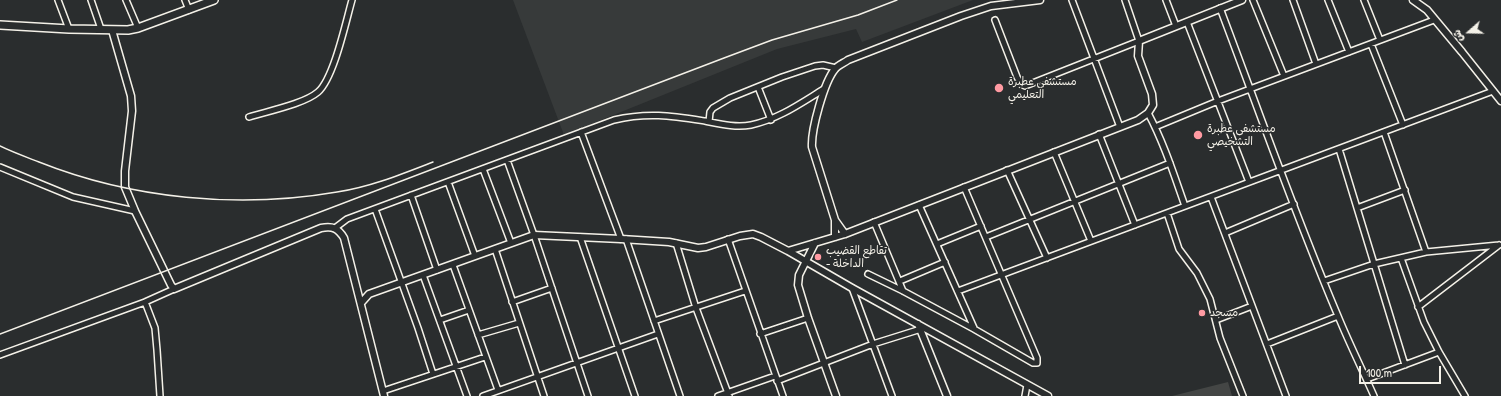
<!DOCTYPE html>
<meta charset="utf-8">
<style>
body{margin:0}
#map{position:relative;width:1501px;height:396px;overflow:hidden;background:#2a2d2e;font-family:"Patrick Hand","Playpen Sans Arabic",sans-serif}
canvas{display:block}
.north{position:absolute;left:1449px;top:12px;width:40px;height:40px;-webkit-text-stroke:3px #2a2d2e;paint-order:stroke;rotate:250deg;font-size:11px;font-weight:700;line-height:16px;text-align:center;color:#f4f1e8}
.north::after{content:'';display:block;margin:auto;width:14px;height:18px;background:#f4f1e8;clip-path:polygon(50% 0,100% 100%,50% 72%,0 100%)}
.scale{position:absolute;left:1359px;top:366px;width:82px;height:18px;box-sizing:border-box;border:2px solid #f4f1e8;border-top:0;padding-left:5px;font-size:12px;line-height:14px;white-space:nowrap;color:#f4f1e8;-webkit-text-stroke:3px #2a2d2e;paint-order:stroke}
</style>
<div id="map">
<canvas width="1501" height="396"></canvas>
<div class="north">ش</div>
<div class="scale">100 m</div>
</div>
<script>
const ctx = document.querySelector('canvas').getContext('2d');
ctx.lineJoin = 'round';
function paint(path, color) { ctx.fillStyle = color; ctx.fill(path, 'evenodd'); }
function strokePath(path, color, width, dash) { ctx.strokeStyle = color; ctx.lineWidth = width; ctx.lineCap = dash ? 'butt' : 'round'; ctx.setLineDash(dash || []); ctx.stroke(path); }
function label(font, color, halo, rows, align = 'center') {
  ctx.font = font + ' "Patrick Hand","Playpen Sans Arabic",sans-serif'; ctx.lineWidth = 3; ctx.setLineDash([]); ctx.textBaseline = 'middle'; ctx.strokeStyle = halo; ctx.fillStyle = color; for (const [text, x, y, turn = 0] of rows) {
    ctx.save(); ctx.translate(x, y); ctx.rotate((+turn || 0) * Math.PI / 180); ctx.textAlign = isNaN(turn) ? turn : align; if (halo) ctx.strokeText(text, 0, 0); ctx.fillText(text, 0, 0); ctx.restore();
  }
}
const built = new Path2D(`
 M 513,0 L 973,0 L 862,42 L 856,29 L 777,49 L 564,135 Z`);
const green = new Path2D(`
 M 1228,382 L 1232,396 L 1172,396 Z`);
const minor = new Path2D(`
 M 58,0 L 69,29
 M 91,0 L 101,29
 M 126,0 L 138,28
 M 185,0 L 189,10
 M 1072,0 L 1120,127
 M 1166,0 L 1176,26
 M 1253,0 L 1284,76
 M 1293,0 L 1316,64
 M 1328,0 L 1349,52
 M 1364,0 L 1380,40
 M 1220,8 C 1259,111 1295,215 1338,316 C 1349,343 1362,369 1374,396
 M 995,20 L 1017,77 L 1021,84 L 1025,86 L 1139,41 L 1125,0
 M 1187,22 L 1249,182
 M 1371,44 L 1403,125
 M 758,87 L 771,120
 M 1148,113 C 1164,143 1174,175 1185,206
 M 249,117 C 268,111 304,104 318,92 C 334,78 346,21 352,0
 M 709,122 L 710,112 L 713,108 L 730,98 L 782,77 L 815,66 L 823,65 L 836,68
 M 1155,127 L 1218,101 L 1434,20
 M 581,132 L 621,239
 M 1384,132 L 1426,252
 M 1099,134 L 1135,225
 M 1339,149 L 1405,365
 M 1054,152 L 1091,241
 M 507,160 L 534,235 L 588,396
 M 0,167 L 73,197 L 135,211
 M 483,169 L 511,243
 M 1007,170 L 1047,258
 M 448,182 L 475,256
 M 411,195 L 437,270
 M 1211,197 L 1286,396
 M 919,205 L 974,328
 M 1357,208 L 1405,190
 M 375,209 L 418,328 L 433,374
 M 1167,213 L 1179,249 L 1197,273 L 1210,299 L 1220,338 L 1243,396
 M 874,222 L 903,291
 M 335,228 L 347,219 L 614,120 C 648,112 672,116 705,121 C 720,124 736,128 751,125 C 779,119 801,103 824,89
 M 1225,233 L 1294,204
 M 580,237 L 635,396
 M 986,237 L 1170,163
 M 626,239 L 680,396
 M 728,239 L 783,396
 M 676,243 L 696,308 L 729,396
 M 937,244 L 981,226
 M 495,249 L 544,396
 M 1401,258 L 1424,322 L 1439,352 L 1465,396
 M 453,265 L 498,390
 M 868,274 L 903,291 L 974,329 L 1033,363 L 1037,363 L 1037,358 L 964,187
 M 423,275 L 467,396
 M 900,281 L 945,262
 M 1324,281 L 1374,264 L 1426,252 L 1499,245
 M 852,288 L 892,396
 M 958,291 L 1493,91
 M 145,302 L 155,328 L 157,350 L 160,396
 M 512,302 L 552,288
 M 1418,307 L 1499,245
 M 440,320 L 469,310
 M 1216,320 L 1252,306
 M 654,321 L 745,291
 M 760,334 L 808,318
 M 478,335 L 519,323
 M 1267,344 L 1338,316
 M 0,355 L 145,302 L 174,289
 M 1367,379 L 1439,352
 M 777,381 L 873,344 L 921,329
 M 383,391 L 485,357
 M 483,396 L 658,334
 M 718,396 L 775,376
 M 1025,396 L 1027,385`);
const tertiary = new Path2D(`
 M 1413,0 L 1427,10 L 1462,52 L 1501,101
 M 112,30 L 131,96 L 132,111 L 125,171 L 125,187 L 135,211 L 171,285 L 174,289 L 321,228 C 333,226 338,228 344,238 L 384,396
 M 835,220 L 845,234
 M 835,237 L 835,220 L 812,147 C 811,130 824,82 835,69 C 838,65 844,63 848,60 L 961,16 L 991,6 L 1040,0
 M 815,243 L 799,275 L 798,285 L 808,318 L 836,396
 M 788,251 L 845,234 L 1138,120 L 1148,113 L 1153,105 L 1152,94 L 1138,56 L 1139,41 L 1242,0
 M 361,303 L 369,294 L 534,235 L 621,239 L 669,242 L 698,248 L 706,247 L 740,236 L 753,234 L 761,237 L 788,251 L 852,288 L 1048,396
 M 918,324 L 947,396`);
const secondary = new Path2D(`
 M 0,25 L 69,29 L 128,30 L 138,28 L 214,0`);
const rail = new Path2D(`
 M 0,146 C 12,152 26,157 39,162 C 132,199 239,209 337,192 C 370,187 402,174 433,162
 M 0,334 L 724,58 L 772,40 L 858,15 L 897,0`);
const markers = [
 [999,88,5,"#ff9aa2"],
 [1198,135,5,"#ff9aa2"],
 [818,257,4,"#ff9aa2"],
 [1202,313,4,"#ff9aa2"]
];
const poiNames = [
 ["مستشفى عطبرة",1008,82],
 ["التعليمي",1008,95],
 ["مستشفى عطبرة",1207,129],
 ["التشخيصي",1207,142],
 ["تقاطع القضيب",826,251],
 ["- الداخلة",826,264],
 ["مسجد",1210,313]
];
paint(built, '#373a3a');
paint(green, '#444645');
strokePath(minor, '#f4f1e8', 8);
strokePath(tertiary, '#f4f1e8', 9);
strokePath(secondary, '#f4f1e8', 10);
strokePath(minor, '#2a2d2e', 5);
strokePath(tertiary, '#2a2d2e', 6);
strokePath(secondary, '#2a2d2e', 7);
strokePath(rail, '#f4f1e8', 1.5);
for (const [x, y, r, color] of markers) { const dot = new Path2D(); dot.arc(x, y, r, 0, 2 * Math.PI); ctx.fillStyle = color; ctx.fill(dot); strokePath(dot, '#2a2d2e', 1.5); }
label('11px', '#f4f1e8', '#2a2d2e', poiNames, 'left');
</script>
